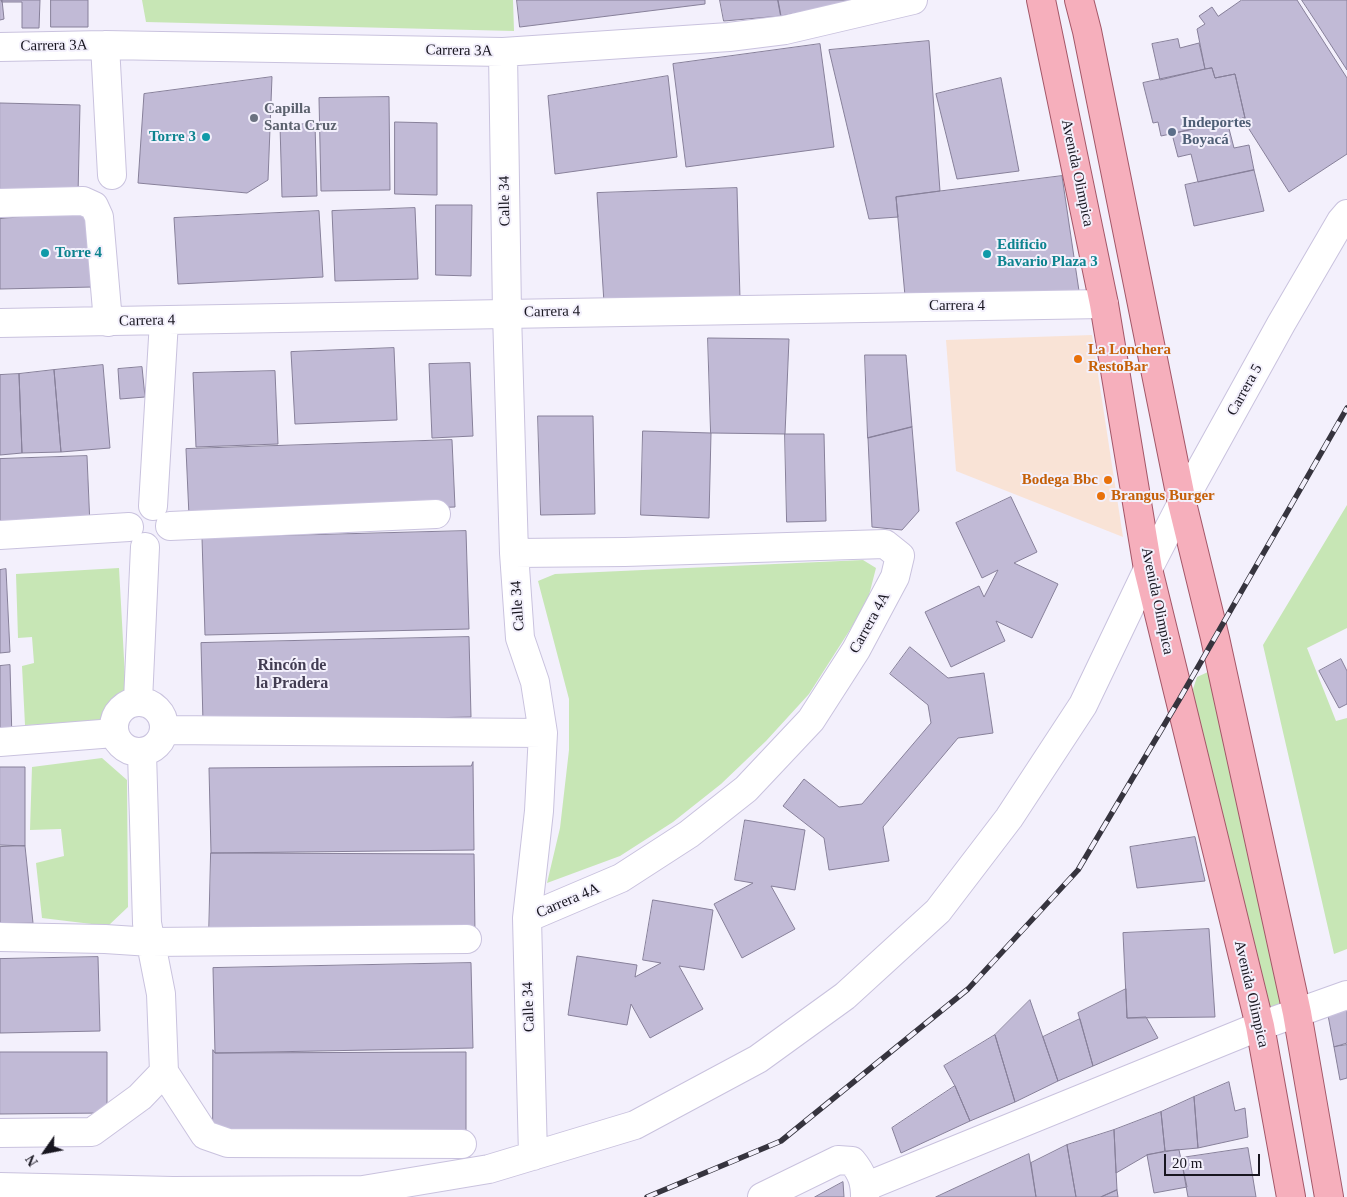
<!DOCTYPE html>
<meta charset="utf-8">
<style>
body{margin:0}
#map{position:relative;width:1347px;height:1197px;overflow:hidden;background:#f3f0fc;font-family:"Times New Roman",serif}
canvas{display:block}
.north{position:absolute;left:20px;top:1127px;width:50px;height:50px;-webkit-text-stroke:4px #f3f0fc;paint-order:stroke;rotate:237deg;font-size:14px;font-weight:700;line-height:20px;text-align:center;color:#181620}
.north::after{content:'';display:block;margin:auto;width:18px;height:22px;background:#181620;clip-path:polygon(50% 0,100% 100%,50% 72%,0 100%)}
.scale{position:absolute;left:1164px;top:1154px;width:96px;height:22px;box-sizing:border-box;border:2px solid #181620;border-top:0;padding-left:6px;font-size:15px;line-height:18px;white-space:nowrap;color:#181620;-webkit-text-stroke:4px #f3f0fc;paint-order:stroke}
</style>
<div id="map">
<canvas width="1347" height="1197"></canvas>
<div class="north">N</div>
<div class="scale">20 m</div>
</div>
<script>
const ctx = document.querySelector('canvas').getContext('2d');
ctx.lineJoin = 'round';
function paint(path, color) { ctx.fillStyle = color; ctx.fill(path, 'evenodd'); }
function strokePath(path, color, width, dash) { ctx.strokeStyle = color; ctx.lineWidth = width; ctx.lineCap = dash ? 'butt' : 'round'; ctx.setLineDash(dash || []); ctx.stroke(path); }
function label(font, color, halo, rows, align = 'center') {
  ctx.font = font + ' "Times New Roman",serif'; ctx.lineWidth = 4; ctx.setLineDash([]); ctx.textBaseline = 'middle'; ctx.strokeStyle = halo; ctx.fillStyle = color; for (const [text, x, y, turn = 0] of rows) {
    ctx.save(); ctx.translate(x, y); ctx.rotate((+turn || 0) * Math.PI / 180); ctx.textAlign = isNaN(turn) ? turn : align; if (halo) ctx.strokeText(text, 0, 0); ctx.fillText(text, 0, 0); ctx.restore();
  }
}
const commercial = new Path2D(`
 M 1092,335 L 1123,537 L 956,471 L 946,340 Z`);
const green = new Path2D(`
 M 142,0 L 513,0 L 514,31 L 146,22 Z
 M 1347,505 L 1347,628 L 1307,648 L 1336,721 L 1347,718 L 1347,949 L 1334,954 L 1263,645 Z
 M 863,560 L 876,568 L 867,603 L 809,694 L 766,741 L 721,784 L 673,822 L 620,856 L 547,883 L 560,828 L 569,750 L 569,699 L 538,581 L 555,574 Z
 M 119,568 L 126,695 L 97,723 L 25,725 L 22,666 L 34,663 L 32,637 L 18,638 L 16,574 Z
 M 1208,672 L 1217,698 L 1285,1004 L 1270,1008 L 1264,1003 L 1191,695 L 1197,677 Z
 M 102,758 L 127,780 L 128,907 L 108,926 L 42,918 L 36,863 L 64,856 L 61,829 L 30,830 L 32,767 Z`);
const building = new Path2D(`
 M 0,0 L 2,0 L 4,19 L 0,20 Z
 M 2,0 L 40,0 L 39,28 L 22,28 L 22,2 L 2,2 Z
 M 51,0 L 88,0 L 88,27 L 51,27 Z
 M 517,0 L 705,0 L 705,4 L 520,27 Z
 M 720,0 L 778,0 L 781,16 L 724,21 Z
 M 778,0 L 865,0 L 781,16 Z
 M 1242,0 L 1297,0 L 1347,78 L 1347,154 L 1289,192 L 1242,118 L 1245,118 L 1235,74 L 1215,78 L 1212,68 L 1205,69 L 1197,29 L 1205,24 L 1199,16 L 1212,7 L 1218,16 Z
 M 1302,0 L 1347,0 L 1347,70 L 1318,25 Z
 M 1178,39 L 1180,48 L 1199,43 L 1205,69 L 1160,80 L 1152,44 Z
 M 929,41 L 940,191 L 896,197 L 898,217 L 869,219 L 829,50 Z
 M 820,44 L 834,147 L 686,167 L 673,64 Z
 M 1212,68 L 1215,78 L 1235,74 L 1245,118 L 1161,136 L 1158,122 L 1153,123 L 1143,83 Z
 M 668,76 L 677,157 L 555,174 L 548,96 Z
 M 272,77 L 268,180 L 247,193 L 138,183 L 144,94 Z
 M 1001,78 L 1019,171 L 957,179 L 936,94 Z
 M 389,97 L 390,190 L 321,191 L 319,98 Z
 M 0,103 L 80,105 L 78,195 L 0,193 Z
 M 1227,121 L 1234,148 L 1249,145 L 1254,170 L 1198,182 L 1191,154 L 1178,157 L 1172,134 Z
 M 395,122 L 437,123 L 437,195 L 395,194 Z
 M 315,124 L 317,196 L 282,197 L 280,125 Z
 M 1254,170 L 1264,211 L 1194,226 L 1185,185 Z
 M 1062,176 L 1079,291 L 905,296 L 896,197 Z
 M 737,188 L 740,299 L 604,303 L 597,193 Z
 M 436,205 L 472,205 L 471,276 L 436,275 Z
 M 415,208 L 418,279 L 335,281 L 332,211 Z
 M 88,211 L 93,287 L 0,289 L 0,219 Z
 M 319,211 L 323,277 L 178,284 L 174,218 Z
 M 708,338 L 789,339 L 785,434 L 711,433 Z
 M 394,348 L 397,420 L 295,424 L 291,352 Z
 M 865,355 L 906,355 L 912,427 L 868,438 Z
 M 470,363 L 473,436 L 432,438 L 429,364 Z
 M 103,365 L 110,448 L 61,452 L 54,370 Z
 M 142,367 L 145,397 L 120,399 L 118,369 Z
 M 54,370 L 61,452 L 22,453 L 19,374 Z
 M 275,371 L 278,444 L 196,447 L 193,373 Z
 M 19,374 L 22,453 L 0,455 L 0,375 Z
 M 538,416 L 593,416 L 595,514 L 541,515 Z
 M 912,427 L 919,511 L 902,530 L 872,527 L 868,438 Z
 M 643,431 L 711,433 L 709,518 L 641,515 Z
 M 785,434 L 824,434 L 826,521 L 787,522 Z
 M 452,440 L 455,507 L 189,516 L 186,449 Z
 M 87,456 L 90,526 L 0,529 L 0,459 Z
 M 1011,497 L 1037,552 L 1014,563 L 1058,584 L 1032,638 L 996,621 L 1005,641 L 951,667 L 925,612 L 979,586 L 984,597 L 998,570 L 982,578 L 956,523 Z
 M 466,531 L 469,629 L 205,635 L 202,538 Z
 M 6,569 L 10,652 L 0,653 L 0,570 Z
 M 469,637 L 471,717 L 203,723 L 201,643 Z
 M 910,647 L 948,678 L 984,673 L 993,733 L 958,738 L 883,827 L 889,861 L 829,870 L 824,838 L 783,806 L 804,779 L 839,807 L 862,804 L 931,723 L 928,705 L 890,674 Z
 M 1341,659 L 1347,671 L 1347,704 L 1339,708 L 1319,671 Z
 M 10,665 L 12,740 L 0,740 L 0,666 Z
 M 473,762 L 474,850 L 211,853 L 209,768 L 471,766 Z
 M 0,767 L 25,767 L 25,846 L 0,845 Z
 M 745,820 L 805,830 L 795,890 L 771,886 L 795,929 L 742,958 L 714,904 L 753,883 L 735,880 Z
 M 1195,837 L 1205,881 L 1137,888 L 1130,847 Z
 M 25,846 L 33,923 L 0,923 L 0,847 Z
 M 211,853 L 474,854 L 475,935 L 209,937 Z
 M 653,900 L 713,910 L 704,970 L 679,966 L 703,1009 L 650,1038 L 631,1004 L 627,1025 L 568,1015 L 577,956 L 637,965 L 635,977 L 661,963 L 643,960 Z
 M 1209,929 L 1215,1017 L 1127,1018 L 1123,933 Z
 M 98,957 L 100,1031 L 0,1033 L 0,959 Z
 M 471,963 L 473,1048 L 215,1053 L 213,968 Z
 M 1126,989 L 1127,1018 L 1146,1017 L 1158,1038 L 1093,1066 L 1078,1013 Z
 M 1030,1000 L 1058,1081 L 1015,1102 L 995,1035 Z
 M 1347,1004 L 1347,1043 L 1334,1047 L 1327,1010 Z
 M 1080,1019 L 1093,1066 L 1058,1081 L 1043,1037 Z
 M 995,1035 L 1015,1102 L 970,1121 L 955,1086 L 944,1066 Z
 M 1347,1045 L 1347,1078 L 1340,1080 L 1334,1047 Z
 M 213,1050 L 215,1053 L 466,1052 L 466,1135 L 213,1134 Z
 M 0,1052 L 107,1052 L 107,1113 L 0,1114 Z
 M 1229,1082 L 1235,1111 L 1245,1108 L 1248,1137 L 1198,1148 L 1194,1097 Z
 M 955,1086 L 970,1121 L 901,1153 L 892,1128 Z
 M 1194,1097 L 1198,1148 L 1165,1151 L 1161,1112 Z
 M 1161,1112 L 1165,1151 L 1147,1155 L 1116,1173 L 1114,1130 Z
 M 1114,1130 L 1117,1190 L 1101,1197 L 1076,1197 L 1067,1145 Z
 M 1067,1145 L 1076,1197 L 1036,1197 L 1031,1163 Z
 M 1248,1148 L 1256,1197 L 1188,1197 L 1181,1158 Z
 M 1179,1150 L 1187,1187 L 1154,1193 L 1147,1155 Z
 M 1029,1154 L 1036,1197 L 936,1197 Z
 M 843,1182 L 844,1197 L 815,1197 Z
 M 1117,1190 L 1118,1197 L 1101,1197 Z`);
const minor = new Path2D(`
 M 105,45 L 112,175
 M 0,47 L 105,45 L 503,52 L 729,37 L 785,30 L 913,0
 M 503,52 L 507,313 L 514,553 L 520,638 L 535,682 L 543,733 L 539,811 L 527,918 L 533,1156
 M 0,203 L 83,201 L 94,206 L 99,217 L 108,322
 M 0,323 C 368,319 736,307 1104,304
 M 153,506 L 164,321
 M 170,526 L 436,514
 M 0,535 L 129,527
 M 514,553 L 625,552 L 885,544 L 900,556 L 895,577 L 856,650 L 811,720 L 746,789 L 689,834 L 621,878 L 527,918
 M 138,701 L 145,547
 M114 727a25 25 0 1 1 50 0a25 25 0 1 1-50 0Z
 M 164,730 L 543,733
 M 0,742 L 114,733
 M 142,753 L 147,923 L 161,994 L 164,1072 L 205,1135 L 228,1143 L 462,1144
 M 0,937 L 105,939 L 151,942 L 467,939
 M 0,1133 L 92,1132 L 140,1097 L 164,1072
 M 0,1187 L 173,1191 L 363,1190 L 489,1169 L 635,1125 L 758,1059 L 845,996 L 938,911 L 1009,818 L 1083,705 L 1148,569 L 1182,503 L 1281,324 L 1341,221 L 1347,214
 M 865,1187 L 1260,1026 L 1347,995
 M 762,1197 L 838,1160 L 852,1161 C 862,1173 865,1182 865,1197`);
const primary = new Path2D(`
 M 1041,0 L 1104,304 L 1148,569 L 1260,1026 L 1291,1197
 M 1079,0 L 1087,31 L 1182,503 L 1215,638 L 1297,1013 L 1329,1197`);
const rail = new Path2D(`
 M 647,1197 L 781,1141 L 968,989 L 1078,870 L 1179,700 L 1347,408`);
const markers = [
 [254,118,5,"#6b7280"],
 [1172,132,5,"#5c6f8a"],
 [206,137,5,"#0f9aa8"],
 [45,253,5,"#0f9aa8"],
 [987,254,5,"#0f9aa8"],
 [1078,359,5,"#e8710a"],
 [1108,480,5,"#e8710a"],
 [1101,496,5,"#e8710a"]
];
const streetNames = [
 ["Carrera 3A",54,46,-1],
 ["Carrera 3A",459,51,1],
 ["Avenida Olimpica",1077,173,78],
 ["Calle 34",505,201,-91],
 ["Carrera 4",957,306],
 ["Carrera 4",552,312,-1],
 ["Carrera 4",147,321,-1],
 ["Carrera 5",1245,390,-61],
 ["Avenida Olimpica",1157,601,78],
 ["Calle 34",518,606,-94],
 ["Carrera 4A",870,623,-61],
 ["Carrera 4A",568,901,-23],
 ["Avenida Olimpica",1251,994,77],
 ["Calle 34",529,1007,-92]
];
const worshipNames = [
 ["Capilla",264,109],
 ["Santa Cruz",264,126]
];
const serviceNames = [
 ["Indeportes",1182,123],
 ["Boyacá",1182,140]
];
const cultureNames = [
 ["Torre 3",196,137,"right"],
 ["Edificio",997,245],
 ["Bavario Plaza 3",997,262],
 ["Torre 4",55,253]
];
const foodNames = [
 ["La Lonchera",1088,350],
 ["RestoBar",1088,367],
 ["Bodega Bbc",1098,480,"right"],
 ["Brangus Burger",1111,496]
];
const neighbourhoodNames = [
 ["Rincón de",292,666],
 ["la Pradera",292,684]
];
paint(commercial, '#f9e3d6');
paint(green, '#c7e6b5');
paint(building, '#c1bad6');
strokePath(building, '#87809a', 1);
strokePath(minor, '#c9c2de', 30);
strokePath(primary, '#a45768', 30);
strokePath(minor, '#fff', 28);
strokePath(primary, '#f6afbc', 28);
strokePath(rail, '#36343e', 5.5);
strokePath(rail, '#f3f0fc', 4, [11]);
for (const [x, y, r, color] of markers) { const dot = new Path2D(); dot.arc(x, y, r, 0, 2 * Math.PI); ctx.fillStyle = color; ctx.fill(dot); strokePath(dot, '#f3f0fc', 2); }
label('15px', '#181620', '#f3f0fc', streetNames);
label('bold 15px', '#5b616d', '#f3f0fc', worshipNames, 'left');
label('bold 15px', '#4e5e75', '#f3f0fc', serviceNames, 'left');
label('bold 15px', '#0d838f', '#f3f0fc', cultureNames, 'left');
label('bold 15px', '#c56008', '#f3f0fc', foodNames, 'left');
label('bold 16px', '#423c52', '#f3f0fc', neighbourhoodNames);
</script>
